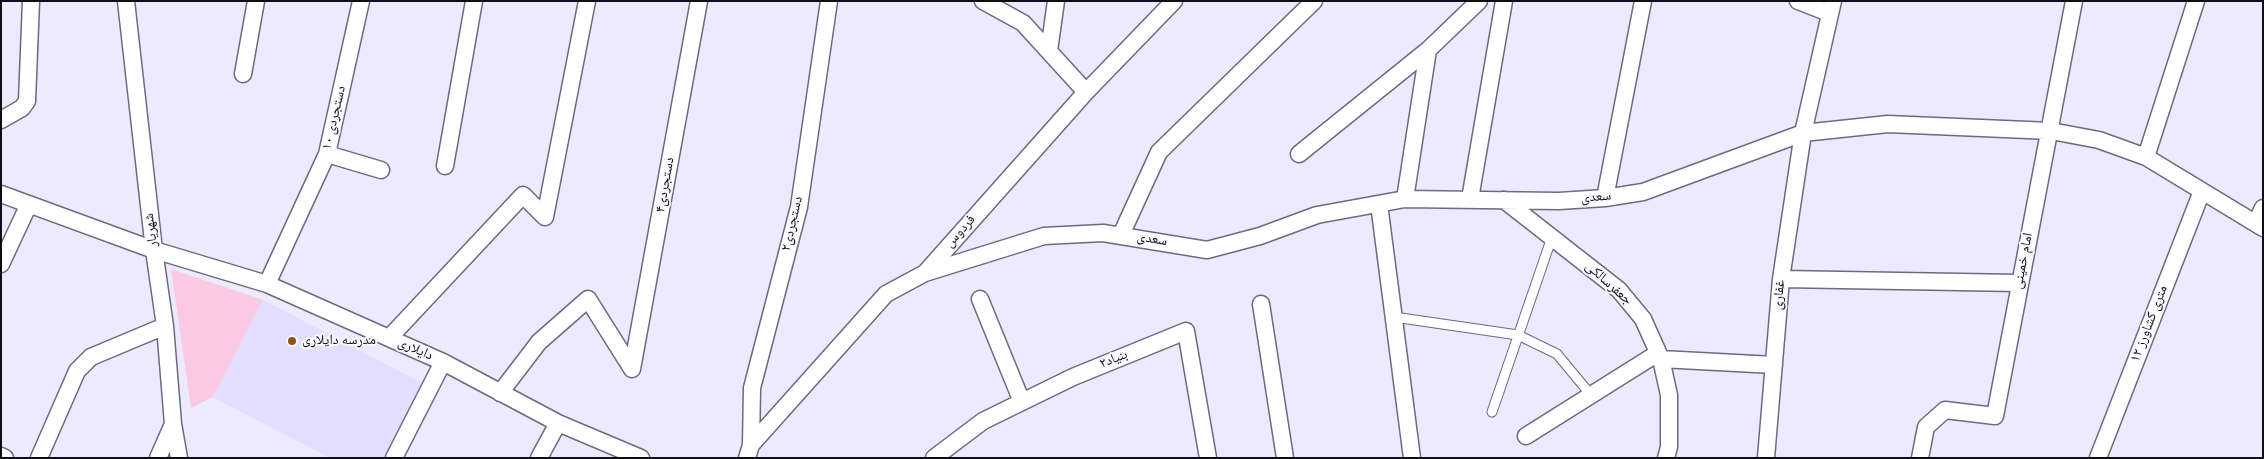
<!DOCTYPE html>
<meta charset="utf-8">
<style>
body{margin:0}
#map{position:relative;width:2264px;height:459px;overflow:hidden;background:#ede9fe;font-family:Overpass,sans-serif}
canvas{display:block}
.frame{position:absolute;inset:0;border:2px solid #0e0c14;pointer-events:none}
</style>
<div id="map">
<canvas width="2264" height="459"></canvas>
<div class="frame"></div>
</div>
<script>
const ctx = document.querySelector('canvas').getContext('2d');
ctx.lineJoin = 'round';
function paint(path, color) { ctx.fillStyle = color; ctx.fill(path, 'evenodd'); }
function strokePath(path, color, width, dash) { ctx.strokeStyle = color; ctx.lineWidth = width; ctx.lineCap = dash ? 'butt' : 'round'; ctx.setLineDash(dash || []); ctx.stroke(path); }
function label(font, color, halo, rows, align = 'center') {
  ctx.font = font + ' Overpass,"Noto Naskh Arabic",sans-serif'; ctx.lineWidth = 4; ctx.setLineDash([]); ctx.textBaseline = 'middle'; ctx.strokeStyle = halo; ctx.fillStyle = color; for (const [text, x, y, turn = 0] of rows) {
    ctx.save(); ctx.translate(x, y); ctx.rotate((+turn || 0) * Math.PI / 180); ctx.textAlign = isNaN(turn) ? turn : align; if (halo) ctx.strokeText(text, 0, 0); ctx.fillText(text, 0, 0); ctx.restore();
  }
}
const built = new Path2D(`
 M 263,300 L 422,383 L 383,458 L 330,458 L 213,397 Z`);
const green = new Path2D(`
 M 171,269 L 263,300 L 213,397 L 191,408 Z`);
const lane = new Path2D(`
 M 1394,317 L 1518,335 L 1557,354 L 1591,395
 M 1492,412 L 1552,237`);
const street = new Path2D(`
 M 126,1 L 154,250 L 165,326 L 173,424 L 179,458
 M 983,1 L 1023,23 L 1086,92
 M 1798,1 L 1829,13
 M 1049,51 L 1056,1
 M 243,74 L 256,1
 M 1,120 L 22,108 L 27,101 L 31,1
 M 327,154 L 381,170
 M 1299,154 L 1428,50 L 1479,1
 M 2146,157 L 2196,1
 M 445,166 L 474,1
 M 1,194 L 154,250 L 267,284 L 443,362 L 558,423 L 641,458
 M 1605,198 L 1643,1
 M 1405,199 L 1428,50
 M 1470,199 L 1504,1
 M 1504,200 L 1619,290 L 1643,319 L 1661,359 L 1669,395 L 1669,447 L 1666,458
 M 1379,204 L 1412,458
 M 2256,223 L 2263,208
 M 1121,235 L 1159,152 L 1314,1
 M 1,264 L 29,204
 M 925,273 L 1044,236 L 1103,233 L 1207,250 L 1260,236 L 1317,215 L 1405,199 L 1559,201 L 1605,198 L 1643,192 L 1803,133 L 1888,124 L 2051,131 L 2099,140 L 2146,157 L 2263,228
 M 1781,279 L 2019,283
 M 267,284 L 327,154 L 361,1
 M 980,299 L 1022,402
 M 1261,304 L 1285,458
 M 389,338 L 523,195 L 545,217 L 587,1
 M 1661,359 L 1774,365
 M 632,369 L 699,1
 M 500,393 L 539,342 L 588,299 L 632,369
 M 1526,436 L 1658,353
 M 751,445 L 752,388 L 799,207 L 829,1
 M 1,456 L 5,458
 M 39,458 L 77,371 L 91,357 L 165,326
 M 158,458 L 173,424
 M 394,458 L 443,362
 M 539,458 L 558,423
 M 747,458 L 751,445 L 886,294 L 925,273 L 1086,92 L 1174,1
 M 934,458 L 983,421 L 1073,377 L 1186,331 L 1208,458
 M 1766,458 L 1781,279 L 1803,133 L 1833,1
 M 1920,458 L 1926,427 L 1945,410 L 1995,416 L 2074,1
 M 2098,458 L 2202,191`);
const markers = [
 [292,341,5,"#905217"]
];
const streetNames = [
 ["دستجردی ۱۰",335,118,-77],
 ["دستجردی۴",666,185,-80],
 ["سعدی",1596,198,-5],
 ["دستجردی۲",793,224,-77],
 ["شهریار",152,230,-97],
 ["فردوس",961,232,-48],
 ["سعدی",1152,240,9],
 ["امام خمینی",2024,261,-79],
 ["جعفرسالکی",1608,284,42],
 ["غفاری",1780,295,-85],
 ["۱۲ متری کشاورز",2150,324,-69],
 ["دایلاری",415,350,24],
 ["بنیاد۲",1114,360,-22]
];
const poiNames = [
 ["مدرسه دایلاری",302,341]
];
paint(built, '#e3ddfe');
paint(green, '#facae5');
strokePath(lane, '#6d697f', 11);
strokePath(street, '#6d697f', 19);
strokePath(lane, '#fff', 9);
strokePath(street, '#fff', 16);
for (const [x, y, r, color] of markers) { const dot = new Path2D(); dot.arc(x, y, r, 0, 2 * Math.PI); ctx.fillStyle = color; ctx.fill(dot); strokePath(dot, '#f9f9fe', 2); }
label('14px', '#0e0c14', '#f9f9fe', streetNames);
label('14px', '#0e0c14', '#f9f9fe', poiNames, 'left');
</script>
